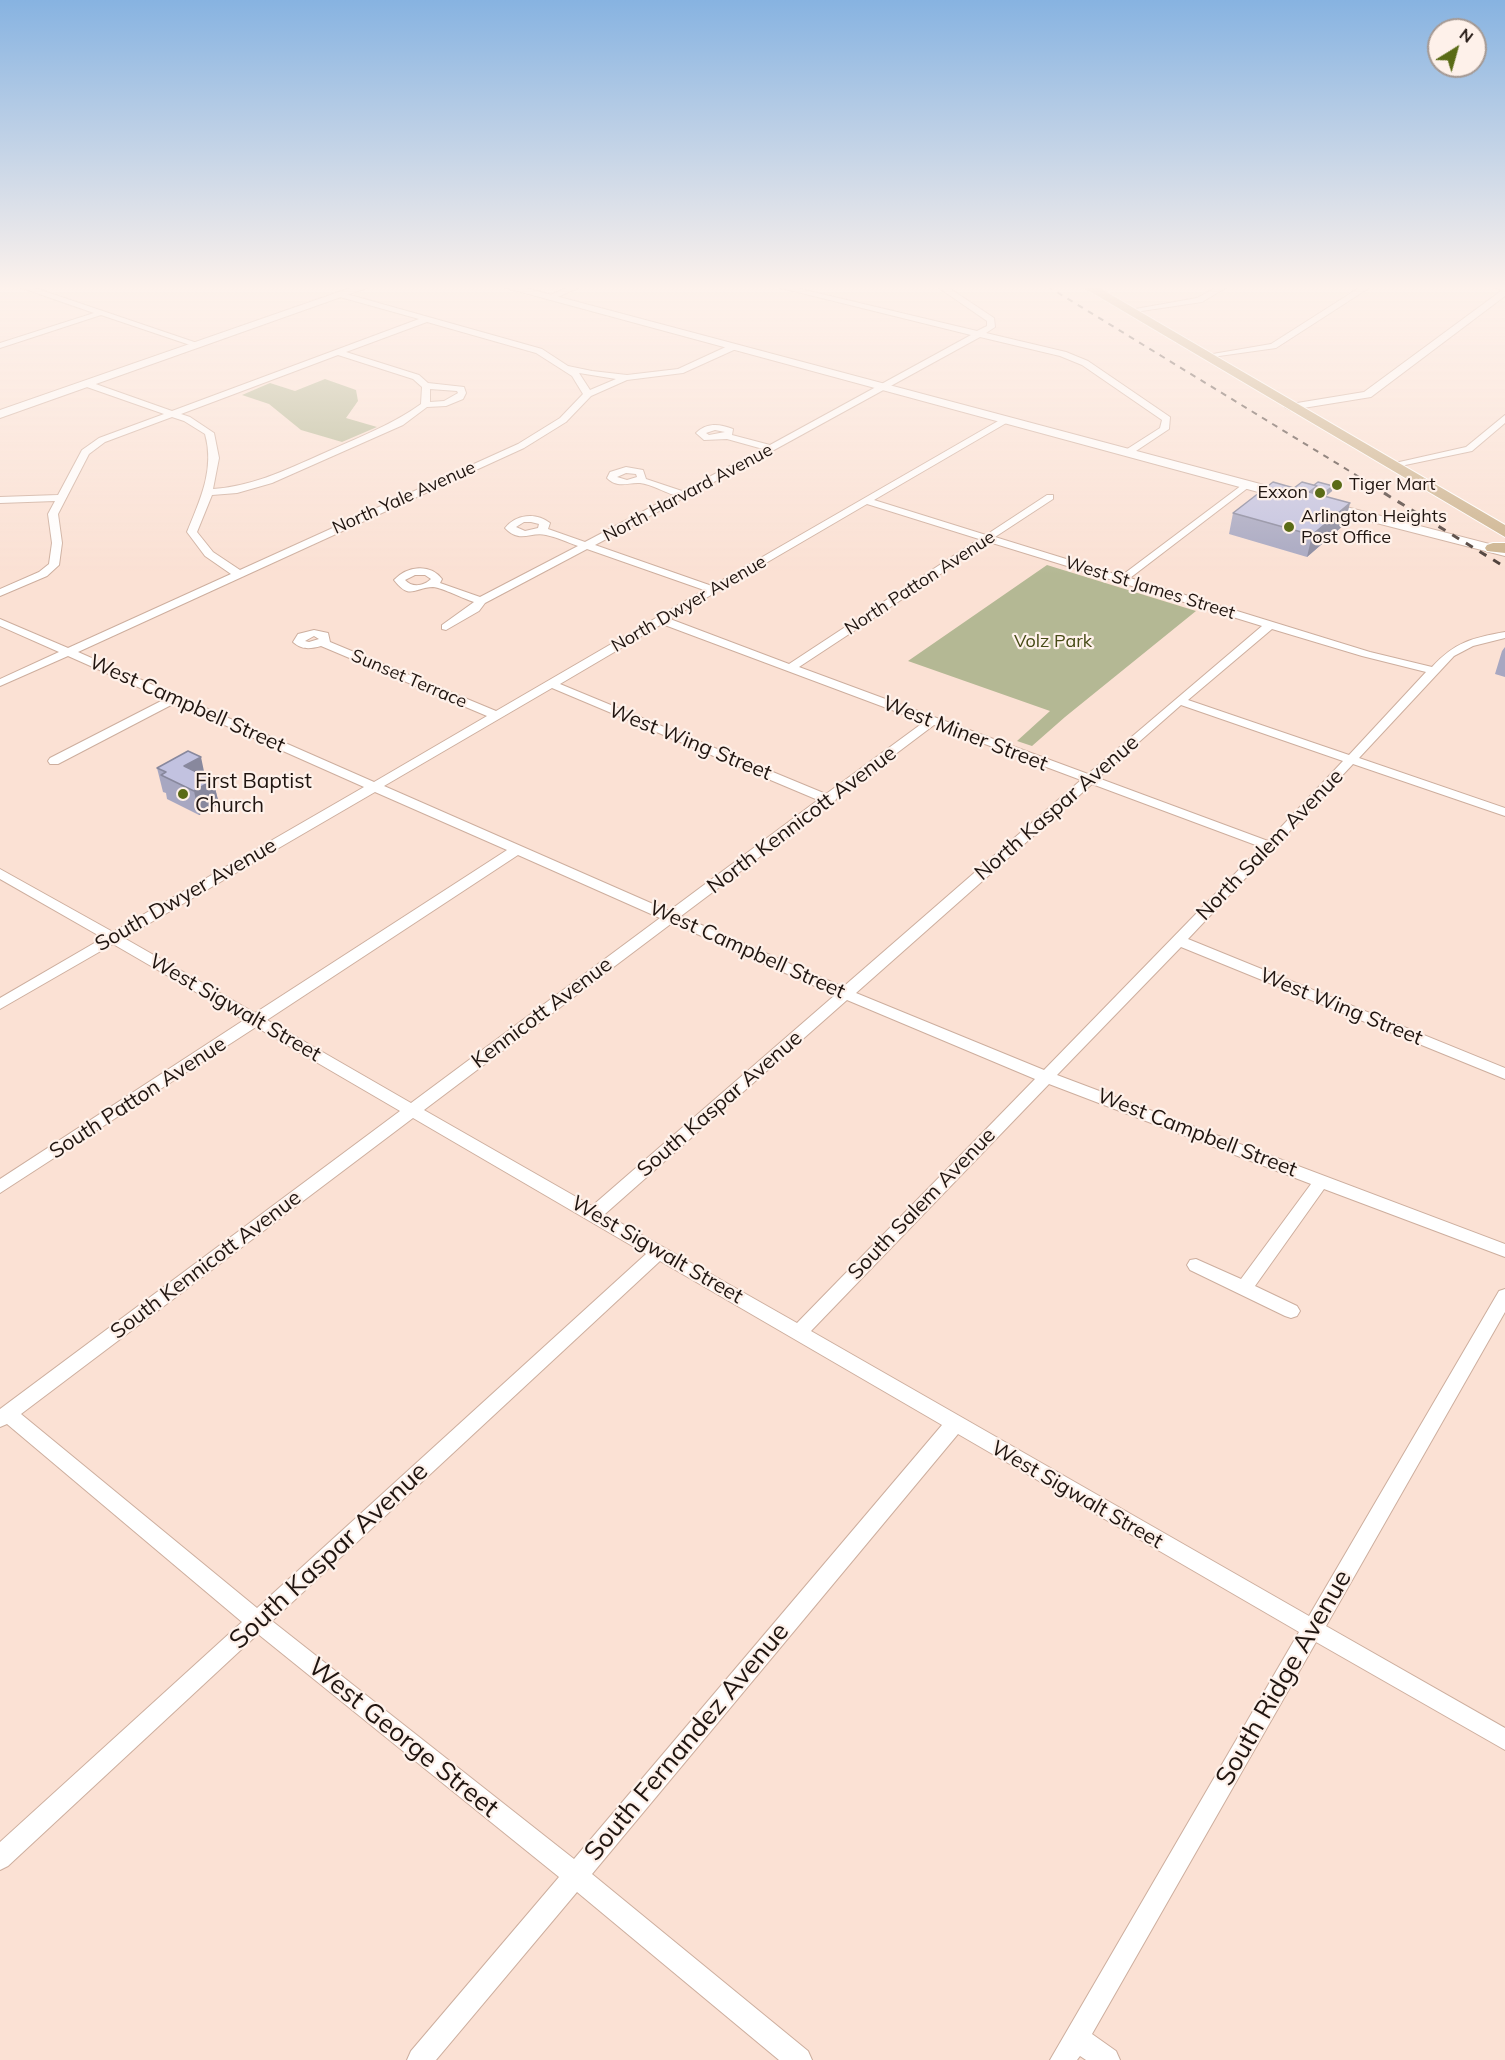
<!DOCTYPE html>
<style>
body{margin:0}
#map{position:relative;width:1505px;height:2060px;overflow:hidden;background:#fbe1d4;font-family:Mulish,sans-serif}
canvas{display:block}
.north{position:absolute;left:1427px;top:18px;width:60px;height:60px;box-sizing:border-box;background:#fef1ea;border:2px solid #a59993;border-radius:50%;rotate:37deg;font-size:16px;font-weight:700;line-height:24px;text-align:center;color:#201510}
.north::after{content:'';display:block;margin:auto;width:21px;height:27px;background:#5a6b16;clip-path:polygon(50% 0,100% 100%,50% 72%,0 100%)}
</style>
<div id="map">
<canvas width="1505" height="2060"></canvas>
<div class="north">N</div>
</div>
<script>
const ctx = document.querySelector('canvas').getContext('2d');
ctx.lineJoin = 'round';
function paint(path, color) { ctx.fillStyle = color; ctx.fill(path, 'evenodd'); }
function strokePath(path, color, width, dash) { ctx.strokeStyle = color; ctx.lineWidth = width; ctx.lineCap = dash ? 'butt' : 'round'; ctx.setLineDash(dash || []); ctx.stroke(path); }
function label(font, color, halo, rows, align = 'center') {
  ctx.font = font + ' Mulish,sans-serif'; ctx.lineWidth = 4.5; ctx.setLineDash([]); ctx.textBaseline = 'middle'; ctx.strokeStyle = halo; ctx.fillStyle = color; for (const [text, x, y, turn = 0] of rows) {
    ctx.save(); ctx.translate(x, y); ctx.rotate((+turn || 0) * Math.PI / 180); ctx.textAlign = isNaN(turn) ? turn : align; if (halo) ctx.strokeText(text, 0, 0); ctx.fillText(text, 0, 0); ctx.restore();
  }
}
const green = new Path2D(`
 M 325,379 L 356,390 L 358,401 L 346,418 L 377,427 L 342,442 L 301,430 L 269,404 L 242,395 L 270,383 L 295,391 Z
 M 1047,565 L 1196,611 L 1065,717 L 1032,746 L 1017,741 L 1050,711 L 908,661 Z`);
const minor = new Path2D(`
 M 16,286 L 29,286 L 203,345 L 196,347 L 101,315 L 0,348 L 0,343 L 94,313 Z
 M 570,286 L 582,286 L 551,300 L 544,298 Z
 M 773,286 L 788,286 L 977,331 L 987,326 L 987,321 L 936,286 L 946,286 L 994,318 L 995,327 L 986,333 L 1066,352 L 1088,361 L 1170,417 L 1169,429 L 1130,455 L 1124,455 L 1124,451 L 1160,428 L 1162,420 L 1082,365 L 1060,356 L 980,337 L 774,450 L 595,545 L 712,586 L 1005,417 L 1008,418 L 1008,422 L 874,500 L 986,535 L 1047,495 L 1053,495 L 1053,499 L 995,537 L 1121,576 L 1246,482 L 1249,483 L 1249,487 L 1130,578 L 1370,652 L 1432,667 C 1455,642 1472,638 1505,632 L 1505,638 L 1473,646 L 1454,656 L 1359,758 L 1505,808 L 1505,816 L 1353,764 L 1188,939 L 1505,1068 L 1505,1079 L 1181,947 L 1057,1075 L 1505,1244 L 1505,1257 L 1324,1189 L 1255,1286 L 1297,1306 L 1300,1311 L 1297,1316 L 1291,1318 L 1285,1316 L 1190,1270 L 1187,1265 L 1190,1260 L 1196,1259 L 1241,1279 L 1311,1184 L 1049,1084 L 811,1331 L 1309,1616 L 1499,1291 L 1505,1289 L 1505,1312 L 1326,1626 L 1505,1728 L 1505,1750 L 1316,1642 L 1092,2034 L 1116,2051 L 1120,2060 L 1086,2060 L 1080,2056 L 1077,2060 L 1050,2060 L 1299,1632 L 958,1434 L 592,1874 L 808,2051 L 812,2060 L 779,2060 L 577,1892 L 436,2060 L 407,2060 L 411,2051 L 559,1877 L 258,1634 L 8,1866 L 0,1870 L 0,1842 L 242,1622 L 7,1424 L 0,1427 L 0,1409 L 400,1111 L 256,1027 L 0,1193 L 0,1179 L 244,1020 L 113,944 L 0,1009 L 0,998 L 103,938 L 0,879 L 0,869 L 113,932 L 364,787 L 175,703 L 58,764 L 50,764 L 48,761 L 50,758 L 165,699 L 68,656 L 0,686 L 0,679 L 59,652 L 0,626 L 0,619 L 68,648 L 231,574 L 205,556 L 187,532 C 200,500 215,469 205,434 L 184,421 L 172,417 L 105,442 L 89,454 L 58,514 L 62,543 L 59,565 L 47,576 L 0,596 L 0,589 L 39,572 L 49,564 L 52,543 L 48,514 L 55,501 L 0,503 L 0,497 L 58,495 L 82,450 L 99,438 L 164,414 L 84,386 L 84,382 L 90,382 L 172,411 L 419,319 L 340,297 L 339,295 L 343,293 L 542,349 L 568,366 L 592,371 L 627,375 L 678,369 L 730,345 L 736,345 L 736,349 L 683,373 L 627,380 L 591,396 L 566,422 L 524,448 L 78,652 L 374,782 L 487,716 L 321,646 C 310,649 302,650 293,642 L 298,634 L 314,630 L 328,633 L 330,642 L 496,711 L 704,590 L 587,549 L 485,603 L 479,611 L 446,630 L 442,629 L 442,625 L 474,602 C 464,599 443,588 433,587 C 415,587 410,601 394,580 C 407,566 430,563 442,579 L 440,583 L 480,597 L 578,546 C 567,542 556,537 546,535 C 531,531 520,544 505,528 C 516,514 536,512 550,523 L 548,529 L 585,542 L 674,495 C 664,492 651,484 640,483 C 628,482 618,489 607,478 L 610,472 L 626,467 L 643,470 L 646,479 L 682,491 L 763,449 L 727,439 L 704,440 L 696,433 C 707,422 720,424 733,429 L 732,435 L 770,445 L 971,335 ZM 427,322 L 536,353 L 572,376 L 583,394 L 560,418 L 518,444 L 240,570 L 213,552 L 197,532 L 212,495 L 237,493 L 272,483 L 403,425 L 427,407 L 446,406 L 463,399 L 466,393 L 464,387 L 428,383 L 419,375 L 346,352 ZM 338,355 L 413,379 L 422,387 L 421,404 C 393,424 362,436 331,450 C 292,467 256,486 213,489 L 219,458 L 214,433 L 190,417 L 181,414 ZM 579,373 L 616,379 L 590,390 ZM 430,389 L 457,391 L 458,393 L 444,401 L 430,402 ZM 715,430 L 725,432 L 709,435 L 706,433 ZM 626,473 L 636,474 L 637,477 L 627,480 L 617,477 ZM 867,504 L 979,539 L 789,664 L 670,619 ZM 531,522 L 539,524 L 538,528 L 525,531 L 516,527 L 524,522 ZM 989,542 L 1262,626 L 1088,774 L 799,667 ZM 415,575 L 425,575 L 431,579 C 424,586 412,588 405,580 ZM 662,624 L 924,722 L 826,794 L 560,684 ZM 1272,629 L 1362,656 L 1426,672 L 1349,755 L 1188,700 ZM 314,636 L 319,639 L 309,642 L 305,641 ZM 552,688 L 818,800 L 669,911 L 384,786 ZM 1181,705 L 1343,761 L 1268,841 L 1098,778 ZM 934,725 L 1081,780 L 843,987 L 681,916 L 830,804 L 834,803 L 836,799 ZM 1092,784 L 1261,847 L 1044,1070 L 856,993 ZM 375,792 L 507,850 L 255,1013 L 124,938 ZM 518,855 L 660,918 L 411,1103 L 267,1020 ZM 672,923 L 835,995 L 592,1206 L 424,1110 ZM 847,1000 L 1035,1079 L 797,1323 L 605,1214 ZM 413,1118 L 646,1254 L 257,1608 L 21,1414 ZM 660,1261 L 942,1425 L 574,1859 L 272,1621 Z
 M 1219,286 L 1229,286 L 1202,302 L 1128,313 L 1124,311 L 1197,298 Z
 M 1362,286 L 1372,286 L 1276,348 L 1205,358 L 1201,356 L 1271,344 Z
 M 1493,286 L 1505,286 L 1505,290 L 1494,288 Z
 M 1505,415 L 1505,423 L 1472,451 L 1391,468 L 1386,465 L 1466,447 Z`);
const tertiary = new Path2D(`
 M 1505,288 L 1505,296 L 1371,397 L 1291,410 L 1285,407 L 1291,404 L 1364,392 Z`);
const secondary = new Path2D(`
 M 356,286 L 372,286 L 0,418 L 0,410 Z
 M 499,286 L 518,286 L 1294,493 L 1296,496 L 1294,499 L 1284,499 Z
 M 1323,501 L 1505,548 L 1505,556 L 1318,508 L 1316,505 L 1318,502 Z`);
const primary = new Path2D(`
 M 1081,286 L 1096,286 L 1505,525 L 1505,537 Z
 M 1493,543 L 1505,543 L 1505,553 L 1487,551 L 1485,548 L 1487,545 Z`);
const railFar1 = new Path2D(`
 M 1047,286 L 1387,494`);
const rail = new Path2D(`
 M 1384,493 L 1505,567`);
const wall = new Path2D(`
 M 1294,488 L 1332,491 L 1326,496 L 1345,524 L 1307,557 L 1229,534 L 1233,513 Z
 M 1505,647 L 1505,677 L 1495,674 L 1502,651 Z
 M 157,768 L 205,776 L 213,780 L 219,804 L 199,815 L 167,799 L 166,793 L 163,792 Z`);
const shadedWall = new Path2D(`
 M 1317,486 L 1312,507 L 1309,492 Z
 M 1333,486 L 1332,491 L 1324,498 L 1325,492 Z
 M 1350,503 L 1345,524 L 1307,557 L 1312,535 Z
 M 201,757 L 206,781 L 190,790 L 184,766 Z
 M 213,780 L 219,804 L 199,815 L 194,791 Z`);
const building = new Path2D(`
 M 1273,482 L 1294,488 L 1302,482 L 1317,486 L 1309,492 L 1350,503 L 1312,535 L 1233,513 Z
 M 1318,482 L 1333,486 L 1325,492 L 1316,490 L 1317,486 L 1314,485 Z
 M 188,751 L 201,757 L 184,766 L 213,780 L 194,791 L 161,775 L 166,772 L 157,768 Z`);
const markers = [
 [1337,485,6,"#5a6b16"],
 [1320,493,6,"#5a6b16"],
 [1289,527,6,"#5a6b16"],
 [183,794,6,"#5a6b16"]
];
const farPoinames = [
 ["Tiger Mart",1349,485],
 ["Exxon",1308,493,"right"],
 ["Arlington Heights",1301,517],
 ["Post Office",1301,538]
];
const farStreetnames = [
 ["North Harvard Avenue",688,493,-28],
 ["North Yale Avenue",404,498,-24],
 ["North Patton Avenue",920,583,-33],
 ["West St James Street",1150,588,17],
 ["North Dwyer Avenue",689,604,-30],
 ["Sunset Terrace",409,679,23]
];
const farParknames = [
 ["Volz Park",1053,642]
];
const streetNames = [
 ["West Campbell Street",187,704,24],
 ["West Miner Street",965,734,21],
 ["West Wing Street",690,742,22],
 ["North Kaspar Avenue",1057,808,-41],
 ["North Kennicott Avenue",802,820,-37],
 ["North Salem Avenue",1270,845,-46],
 ["South Dwyer Avenue",186,895,-30],
 ["West Campbell Street",747,950,24],
 ["West Wing Street",1341,1007,22],
 ["West Sigwalt Street",235,1008,30],
 ["Kennicott Avenue",542,1013,-37],
 ["South Patton Avenue",138,1098,-33],
 ["South Kaspar Avenue",720,1104,-41],
 ["West Campbell Street",1197,1133,21],
 ["South Salem Avenue",922,1204,-46],
 ["West Sigwalt Street",657,1250,30],
 ["South Kennicott Avenue",206,1265,-37],
 ["West Sigwalt Street",1077,1495,30]
];
const poiNames = [
 ["First Baptist",195,782],
 ["Church",195,806]
];
const nearStreetnames = [
 ["South Kaspar Avenue",329,1556,-43],
 ["South Ridge Avenue",1284,1678,-60],
 ["West George Street",403,1738,39],
 ["South Fernandez Avenue",687,1742,-50]
];
paint(green, '#b4b894');
strokePath(minor, '#cdae9e', 2);
strokePath(tertiary, '#cdae9e', 2);
strokePath(secondary, '#cdae9e', 2);
strokePath(primary, '#fff', 2);
paint(minor, '#fff');
paint(tertiary, '#fff');
paint(secondary, '#fff');
paint(primary, '#ccb38e');
strokePath(railFar1, '#493b35', 2, [6, 6]);
strokePath(rail, '#493b35', 3, [8, 8]);
paint(wall, '#a7a7c1');
paint(shadedWall, '#88889d');
paint(building, '#c2c2e0');
strokePath(building, '#88889d', 1.5);
const sky = ctx.createLinearGradient(0, 0, 0, 575);
sky.addColorStop(0, '#87b3e1');
sky.addColorStop(0.5, '#fdf2ec');
sky.addColorStop(1, '#fdf2ec00');
ctx.fillStyle = sky;
ctx.fillRect(0, 0, 1505, 575);
for (const [x, y, r, color] of markers) { const dot = new Path2D(); dot.arc(x, y, r, 0, 2 * Math.PI); ctx.fillStyle = color; ctx.fill(dot); strokePath(dot, '#fef1ea', 2); }
label('18px', '#201510', '#fef1ea', farPoinames, 'left');
label('18px', '#201510', '#fef1ea', farStreetnames);
label('18px', '#464a15', '#fef1ea', farParknames);
label('21px', '#201510', '#fef1ea', streetNames);
label('21px', '#201510', '#fef1ea', poiNames, 'left');
label('26px', '#201510', '#fef1ea', nearStreetnames);
</script>
